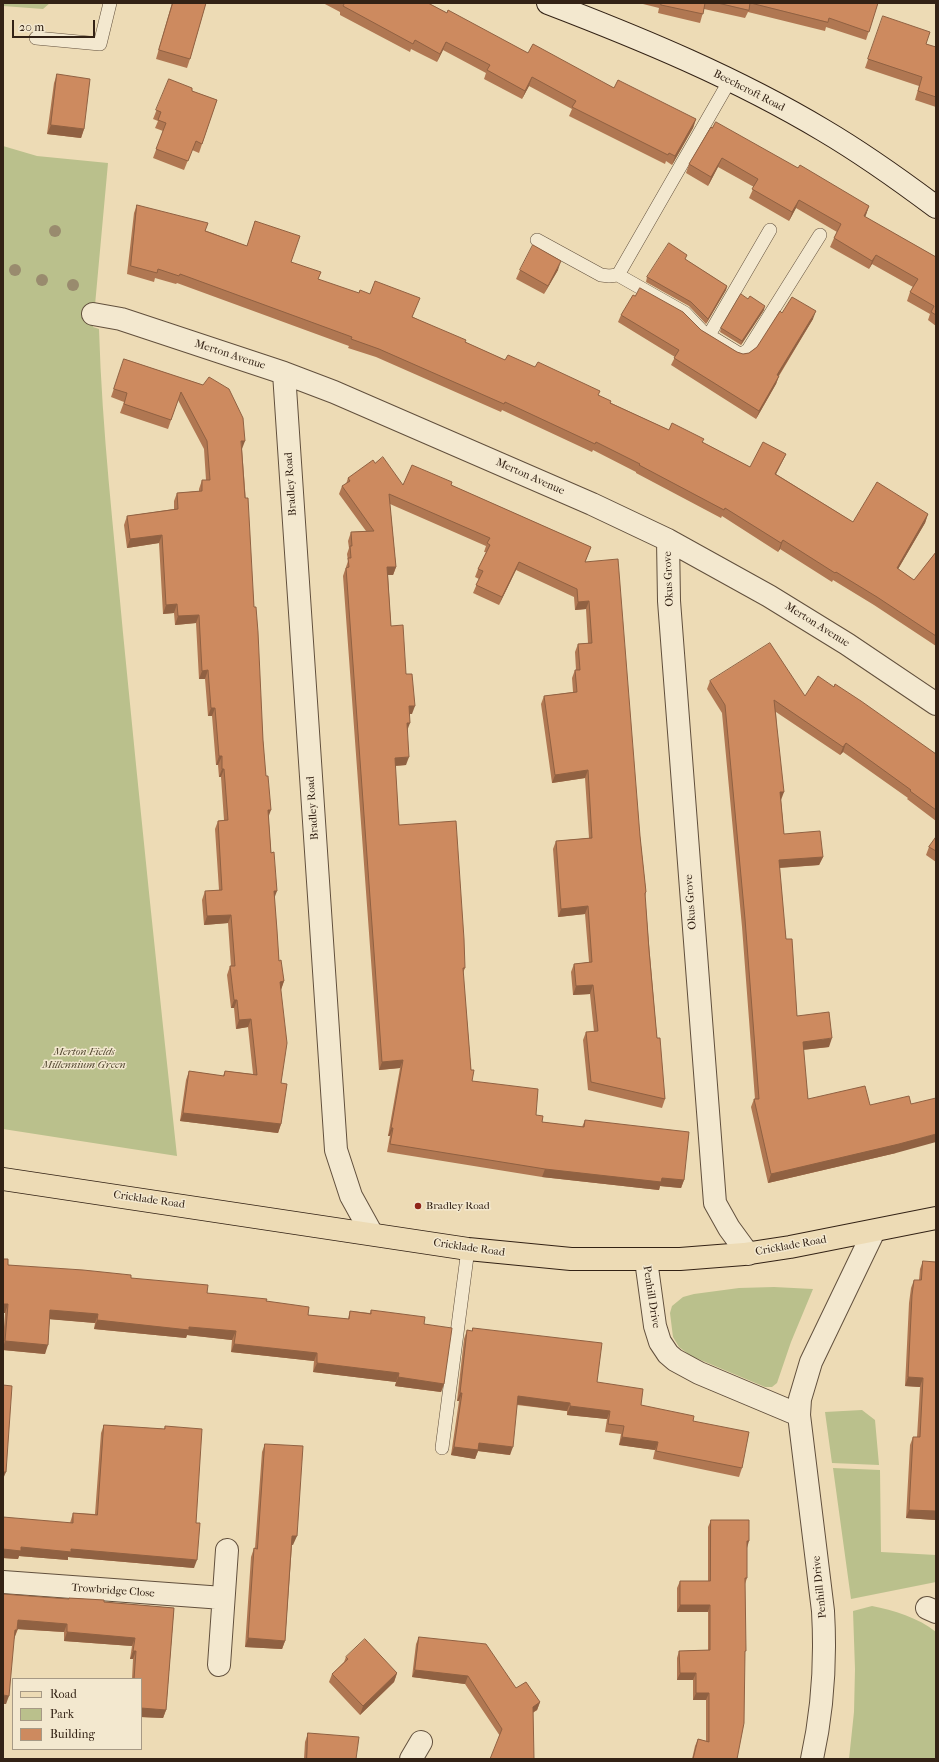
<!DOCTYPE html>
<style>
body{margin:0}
#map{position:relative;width:939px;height:1762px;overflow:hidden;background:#eddbb5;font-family:"IM FELL French Canon",serif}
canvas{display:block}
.frame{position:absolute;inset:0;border:4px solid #332215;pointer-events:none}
.legend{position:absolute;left:12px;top:1678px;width:130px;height:72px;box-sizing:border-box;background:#f3e8cf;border:1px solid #a69985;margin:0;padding:5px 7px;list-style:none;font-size:12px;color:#332215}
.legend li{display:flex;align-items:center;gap:8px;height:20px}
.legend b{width:20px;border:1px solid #a69985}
.scale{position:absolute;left:12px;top:20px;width:83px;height:18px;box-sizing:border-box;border:2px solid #332215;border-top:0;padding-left:5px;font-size:12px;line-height:14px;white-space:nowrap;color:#332215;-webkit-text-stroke:3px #f3e8cf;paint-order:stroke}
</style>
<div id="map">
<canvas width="939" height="1762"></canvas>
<div class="frame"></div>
<ul class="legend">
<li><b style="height:5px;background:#eddbb5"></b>Road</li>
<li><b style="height:11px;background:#bac08c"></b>Park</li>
<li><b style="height:11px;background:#cd8a5f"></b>Building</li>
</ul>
<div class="scale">20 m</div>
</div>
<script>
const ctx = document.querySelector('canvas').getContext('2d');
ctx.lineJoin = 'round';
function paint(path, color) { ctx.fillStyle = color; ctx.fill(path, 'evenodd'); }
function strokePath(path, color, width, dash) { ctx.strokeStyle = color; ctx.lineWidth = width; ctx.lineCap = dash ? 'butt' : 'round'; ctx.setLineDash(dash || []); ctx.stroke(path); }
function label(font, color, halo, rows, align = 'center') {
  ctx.font = font + ' "IM FELL French Canon",serif'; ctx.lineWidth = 3; ctx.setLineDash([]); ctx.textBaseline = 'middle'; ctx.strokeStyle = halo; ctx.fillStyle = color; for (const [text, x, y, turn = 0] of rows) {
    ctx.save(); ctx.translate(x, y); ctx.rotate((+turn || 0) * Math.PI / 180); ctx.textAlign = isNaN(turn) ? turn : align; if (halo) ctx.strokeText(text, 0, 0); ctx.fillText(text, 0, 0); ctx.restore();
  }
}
const green = new Path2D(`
 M 3,3 L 50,3 L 43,9 L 3,6 Z
 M 3,146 L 37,156 L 108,163 L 93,327 L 99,329 C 102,431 114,532 123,633 C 140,808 158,982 177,1156 L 3,1129 Z
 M 774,1287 L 813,1289 L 791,1342 L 777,1383 L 772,1387 L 765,1387 L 691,1356 L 679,1347 L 673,1337 L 670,1313 L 672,1306 L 683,1297 L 694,1294 L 739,1288 Z
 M 862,1410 L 875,1420 L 879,1465 L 832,1463 L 825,1412 Z
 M 833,1468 L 880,1470 L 881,1552 L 936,1555 L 936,1582 L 851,1599 Z
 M 872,1606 C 893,1610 919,1618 936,1632 L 936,1759 L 849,1759 L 854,1712 L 855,1669 L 853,1611 Z`);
const service = new Path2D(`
 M 36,38 L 100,44 L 110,3
 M 730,80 L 618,275 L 685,313 L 702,331 L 738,353 L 742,354 L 748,350 L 820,235
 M 537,240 L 601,275 L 609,276 L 618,275
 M 709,335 L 770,230
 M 442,1448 L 468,1249`);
const minor = new Path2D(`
 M 93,314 L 121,319 L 284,373 L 334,392 L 592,504 L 668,540 L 769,596 L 847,644 L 936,704
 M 284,373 L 336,1150 L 351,1196 L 372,1234
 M 668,540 L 669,601 L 715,1203 L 729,1228 L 748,1254
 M 646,1260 L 655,1326 L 660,1342 L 668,1354 L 675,1360 L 699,1373 L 799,1415
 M 3,1582 L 223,1598
 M 927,1608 L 936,1612
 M 219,1665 L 227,1550
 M 411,1759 L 421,1742
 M 812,1759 C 823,1709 826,1662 823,1611 L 799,1415 L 800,1399 L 811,1362 L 874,1231`);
const secondary = new Path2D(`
 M 548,3 C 642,39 736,78 823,130 C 862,153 900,180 936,207`);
const primary = new Path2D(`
 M 3,1179 L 468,1249 L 571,1259 L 680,1259 L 744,1254 L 790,1247 L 936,1218`);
const trees = [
 [55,231],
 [15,270],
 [42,280],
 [73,285]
];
const wall = new Path2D(`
 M 172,3 L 206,3 L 190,59 L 187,68 L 156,59 Z
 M 323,3 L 428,3 L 447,13 L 528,53 L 614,88 L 696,119 L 693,128 L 672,165 L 666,161 L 665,164 L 569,116 L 572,109 L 529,86 L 522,99 L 484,79 L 486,73 L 443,50 L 437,62 L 411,49 L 410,52 L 340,15 L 340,12 Z
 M 639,3 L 878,3 L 866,40 L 826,27 L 825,31 L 748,12 L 745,18 L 704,9 L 700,23 L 658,13 L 659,8 Z
 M 880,25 L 926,44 L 936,47 L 936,107 L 915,100 L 919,86 L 865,68 Z
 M 57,74 L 84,129 L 81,138 L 47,134 L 54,83 Z
 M 169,79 L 192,91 L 217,100 L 199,153 L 192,150 L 184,170 L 153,158 L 163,131 L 155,128 L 158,121 L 153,119 Z
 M 711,127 L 798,168 L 869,206 L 865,217 L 936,257 L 936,326 L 928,320 L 930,314 L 907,301 L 910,292 L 913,287 L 872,264 L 869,269 L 830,247 L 834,238 L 837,232 L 796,208 L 789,221 L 749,198 L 754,187 L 718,167 L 708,186 L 686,173 L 689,164 Z
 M 137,205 L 247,246 L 255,221 L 291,262 L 318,279 L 413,317 L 465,342 L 505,360 L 598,395 L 611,403 L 669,430 L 702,442 L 750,467 L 786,454 L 776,474 L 853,522 L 928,514 L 925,523 L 898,569 L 914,580 L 936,552 L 936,646 L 874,605 L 833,580 L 832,582 L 780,549 L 778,552 L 722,516 L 721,518 L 636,473 L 636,472 L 593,450 L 592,452 L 502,410 L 501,412 L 376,357 L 348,348 L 349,346 L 177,283 L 176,284 L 155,278 L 154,282 L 127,274 L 134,213 Z
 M 685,259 L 727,286 L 726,290 L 706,324 L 689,306 L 646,282 L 647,277 Z
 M 520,270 L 558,270 L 544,294 L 516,279 Z
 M 764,310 L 741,345 L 720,332 L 721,328 Z
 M 782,313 L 813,319 L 779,376 L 776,384 L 756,419 L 671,365 L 675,357 L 618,322 L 621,315 L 701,330 L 737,352 L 743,354 L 749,353 L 757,347 Z
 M 124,359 L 203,385 L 242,449 L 254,607 L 263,740 L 279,961 L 284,981 L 281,989 L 281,1124 L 278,1133 L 180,1121 L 186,1080 L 189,1071 L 223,1076 L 225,1071 L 253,1074 L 248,1027 L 236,1029 L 234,1008 L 231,1008 L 227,975 L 230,966 L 231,966 L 228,923 L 204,925 L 202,900 L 205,891 L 219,890 L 215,829 L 218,821 L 224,820 L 221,777 L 219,777 L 218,765 L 216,765 L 212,716 L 208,716 L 205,679 L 199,679 L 196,623 L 175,625 L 174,613 L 163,614 L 159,543 L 127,548 L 124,525 L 127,516 L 174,509 L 174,501 L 177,493 L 199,491 L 199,489 L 202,480 L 206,480 L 204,449 L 178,400 L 168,429 L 120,413 L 124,402 L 111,397 Z
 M 375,463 L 403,485 L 451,485 L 591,547 L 585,562 L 640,836 L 646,892 L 645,897 L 657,1038 L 665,1099 L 662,1108 L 588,1090 L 583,1040 L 586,1032 L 594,1032 L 590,994 L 573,995 L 571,972 L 574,964 L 589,962 L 585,914 L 558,917 L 553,849 L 556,841 L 589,838 L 585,778 L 552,783 L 541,704 L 544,696 L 573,692 L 572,678 L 575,670 L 576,670 L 575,652 L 578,644 L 588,643 L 586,609 L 575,610 L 574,597 L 516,570 L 499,605 L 473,593 L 479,579 L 475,577 L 478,569 L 486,552 L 484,552 L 486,546 L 390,504 L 396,567 L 393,575 L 388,575 L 391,626 L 406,674 L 412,714 L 409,714 L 407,730 L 406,765 L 395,766 L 399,825 L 465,968 L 463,973 L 472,1081 L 536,1115 L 542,1122 L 582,1127 L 585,1120 L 684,1180 L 681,1188 L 660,1186 L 659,1190 L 542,1177 L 387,1152 L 390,1136 L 388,1136 L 400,1068 L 379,1070 L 343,576 L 348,561 L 347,554 L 349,548 L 348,541 L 351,532 L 366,531 L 339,494 L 342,486 L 346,484 L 348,478 Z
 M 710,681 L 805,696 L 936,754 L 936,821 L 907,799 L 908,798 L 843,752 L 840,755 L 776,712 L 781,800 L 784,834 L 823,857 L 819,865 L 779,868 L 786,939 L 797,1016 L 829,1047 L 803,1050 L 808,1099 L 870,1105 L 896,1153 L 768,1183 L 751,1107 L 754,1099 L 755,1099 L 742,927 L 722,713 L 707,689 Z
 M 936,837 L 936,862 L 926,855 L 929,847 Z
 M 3,1259 L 8,1265 L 131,1278 L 207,1293 L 266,1301 L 308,1315 L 348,1319 L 350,1311 L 370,1313 L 371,1310 L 424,1324 L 444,1384 L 441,1392 L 395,1386 L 396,1382 L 313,1372 L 314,1361 L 231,1352 L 232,1340 L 187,1335 L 186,1338 L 94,1329 L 95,1323 L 50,1319 L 45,1354 L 3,1350 L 3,1341 L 5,1313 L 3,1313 Z
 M 923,1261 L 935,1520 L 906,1518 L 910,1445 L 913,1437 L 917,1437 L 920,1387 L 905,1386 L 909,1303 L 911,1288 L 914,1280 L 919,1280 L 920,1269 Z
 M 473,1328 L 597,1382 L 641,1405 L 693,1421 L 742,1468 L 739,1477 L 653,1459 L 655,1450 L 619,1445 L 621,1434 L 605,1432 L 607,1419 L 567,1415 L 567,1411 L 517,1405 L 510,1455 L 478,1451 L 475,1459 L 451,1455 L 459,1401 L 457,1401 L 464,1339 L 467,1330 L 472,1331 Z
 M 104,1425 L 164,1429 L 165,1426 L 196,1523 L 194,1568 L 68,1557 L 68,1560 L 19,1556 L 18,1559 L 3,1558 L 70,1523 L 73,1513 L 95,1514 L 101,1433 Z
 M 265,1444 L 293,1545 L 292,1545 L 285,1641 L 282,1649 L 245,1647 L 251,1557 L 254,1548 L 255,1548 L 262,1452 Z
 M 711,1520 L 747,1548 L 747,1578 L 745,1584 L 745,1654 L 737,1759 L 692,1759 L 695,1746 L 698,1739 L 706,1741 L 706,1700 L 693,1700 L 693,1680 L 677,1680 L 677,1658 L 679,1651 L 708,1650 L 708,1612 L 677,1612 L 677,1588 L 680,1581 L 708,1581 L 708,1527 Z
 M 3,1594 L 69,1599 L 69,1598 L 104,1602 L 174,1608 L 166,1710 L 163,1718 L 141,1717 L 141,1679 L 132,1679 L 133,1659 L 130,1659 L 132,1646 L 64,1641 L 64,1632 L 18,1629 L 14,1639 L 6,1704 Z
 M 419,1637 L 516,1688 L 540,1702 L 537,1710 L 500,1736 L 465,1684 L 412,1677 L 416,1644 Z
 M 346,1657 L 397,1673 L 394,1682 L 360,1715 L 329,1682 L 332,1674 L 344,1662 Z
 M 308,1733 L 356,1759 L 304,1759 L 305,1742 Z`);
const shadedWall = new Path2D(`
 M 446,42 L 443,50 L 437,62 L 440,54 Z
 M 532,77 L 529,86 L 522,99 L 525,91 Z
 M 696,119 L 693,128 L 672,165 L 675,156 Z
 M 51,125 L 84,129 L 81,138 L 47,134 Z
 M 722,158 L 718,167 L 708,186 L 711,177 Z
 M 799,200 L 796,208 L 789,221 L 792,212 Z
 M 869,206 L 866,215 L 861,225 L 864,216 Z
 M 876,255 L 872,264 L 869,269 L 872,261 Z
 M 561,261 L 558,270 L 544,294 L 548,286 Z
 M 727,286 L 726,290 L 706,324 L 708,319 Z
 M 765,306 L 764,310 L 741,345 L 742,341 Z
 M 816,311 L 813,319 L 774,383 L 777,375 Z
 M 779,376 L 776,384 L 756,419 L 759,411 Z
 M 241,441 L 245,441 L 242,449 Z
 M 786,454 L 772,482 L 775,474 Z
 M 928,514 L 925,523 L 894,576 L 897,568 Z
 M 162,535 L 159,543 L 127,548 L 130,539 Z
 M 783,540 L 780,549 L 778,552 L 781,543 Z
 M 519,562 L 516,570 L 499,605 L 502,597 Z
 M 387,567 L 396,567 L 393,575 L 384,575 Z
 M 589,601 L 586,609 L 575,610 L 578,602 Z
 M 177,604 L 174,613 L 163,614 L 166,605 Z
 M 199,615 L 196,623 L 175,625 L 178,616 Z
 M 208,670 L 205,679 L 199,679 L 202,671 Z
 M 409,706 L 415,706 L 412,714 L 406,714 Z
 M 211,708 L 215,708 L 212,716 L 208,716 Z
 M 407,723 L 410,723 L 407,731 Z
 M 846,743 L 843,752 L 840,755 L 843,747 Z
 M 219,756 L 222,756 L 218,765 L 216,765 Z
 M 409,757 L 406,765 L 392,766 L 395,758 Z
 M 222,769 L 224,769 L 221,777 L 219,777 Z
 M 588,770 L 585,778 L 552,783 L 555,775 Z
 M 780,792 L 784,792 L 781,800 L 777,801 Z
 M 268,810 L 271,810 L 268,818 Z
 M 823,857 L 819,865 L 776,868 L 779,860 Z
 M 274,891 L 277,891 L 274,899 Z
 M 588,906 L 585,914 L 558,917 L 561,909 Z
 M 231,915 L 228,923 L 204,925 L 207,916 Z
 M 284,981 L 281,990 L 280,982 Z
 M 593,985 L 590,994 L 573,995 L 576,986 Z
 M 234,1000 L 237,1000 L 234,1008 L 231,1008 Z
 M 251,1019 L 248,1027 L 236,1029 L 239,1020 Z
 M 832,1038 L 829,1047 L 800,1050 L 803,1042 Z
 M 403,1060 L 400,1068 L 379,1070 L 382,1062 Z
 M 183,1113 L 281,1124 L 278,1133 L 180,1121 Z
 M 391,1128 L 393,1128 L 390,1136 L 388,1136 Z
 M 936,1134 L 936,1142 L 896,1153 L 768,1183 L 771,1174 Z
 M 545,1169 L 662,1178 L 684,1180 L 681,1188 L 660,1186 L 659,1190 L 542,1177 Z
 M 3,1304 L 8,1304 L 5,1313 L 3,1313 Z
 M 50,1310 L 98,1314 L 95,1323 L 47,1319 Z
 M 97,1320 L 189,1327 L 236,1331 L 232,1340 L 187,1335 L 186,1338 L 94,1329 Z
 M 5,1341 L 48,1345 L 45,1354 L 3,1350 L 3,1348 Z
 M 234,1344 L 317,1353 L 314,1361 L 231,1352 Z
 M 317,1363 L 399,1373 L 396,1382 L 313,1372 Z
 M 398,1377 L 444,1384 L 441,1392 L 395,1386 Z
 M 908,1377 L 923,1378 L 920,1387 L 905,1386 Z
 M 460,1393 L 462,1393 L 459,1401 L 457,1401 Z
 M 518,1396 L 570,1403 L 567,1411 L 515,1404 Z
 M 570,1406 L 610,1411 L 607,1419 L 567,1415 Z
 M 622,1437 L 658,1442 L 655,1450 L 619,1445 Z
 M 479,1443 L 513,1447 L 510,1455 L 478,1451 L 475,1459 L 451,1455 L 454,1447 Z
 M 3,1472 L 6,1472 L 3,1479 Z
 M 909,1510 L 936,1511 L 936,1516 L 935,1520 L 906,1518 Z
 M 292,1536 L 297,1536 L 293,1545 L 289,1544 Z
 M 747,1541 L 749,1541 L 747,1548 Z
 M 21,1547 L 71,1549 L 197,1560 L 194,1568 L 68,1557 L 68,1560 L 19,1556 L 18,1559 L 3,1558 L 3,1549 Z
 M 680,1605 L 710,1605 L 708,1612 L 677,1612 Z
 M 18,1620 L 67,1624 L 64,1632 L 15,1629 Z
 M 15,1630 L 17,1630 L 14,1639 L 12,1639 Z
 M 67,1632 L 135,1638 L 132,1646 L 64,1641 Z
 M 248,1638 L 285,1641 L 282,1649 L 245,1647 Z
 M 133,1651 L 136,1651 L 133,1659 L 130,1659 Z
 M 415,1670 L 468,1676 L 465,1684 L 412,1677 Z
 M 397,1673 L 394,1682 L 360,1715 L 363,1706 Z
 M 680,1673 L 696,1673 L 693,1680 L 677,1680 Z
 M 696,1693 L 709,1693 L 706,1700 L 693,1700 Z
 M 3,1695 L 9,1696 L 6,1704 L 3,1704 Z
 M 540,1702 L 537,1710 L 530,1714 L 533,1707 Z
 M 141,1708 L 166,1710 L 163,1718 L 141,1717 Z`);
const building = new Path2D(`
 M 173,3 L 206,3 L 190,59 L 159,50 Z
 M 343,3 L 428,3 L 447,13 L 448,10 L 528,53 L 533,44 L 614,88 L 618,80 L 696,119 L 675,156 L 669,153 L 668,155 L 572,107 L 576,101 L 532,77 L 525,91 L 487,70 L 490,65 L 446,42 L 440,54 L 415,40 L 413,44 L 343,6 L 344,4 Z
 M 662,3 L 705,3 L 703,14 L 661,5 Z
 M 718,3 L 750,3 L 749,10 Z
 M 751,3 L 878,3 L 869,32 L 829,18 L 828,22 Z
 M 883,16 L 930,32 L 926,44 L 936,47 L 936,97 L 918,91 L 922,77 L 868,59 Z
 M 57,74 L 90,79 L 84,129 L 51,125 Z
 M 169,79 L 192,88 L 192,91 L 217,100 L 202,144 L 196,141 L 188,161 L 156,149 L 166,123 L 158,120 L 161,112 L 156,110 Z
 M 716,122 L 798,168 L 800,165 L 869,206 L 864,216 L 936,257 L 936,315 L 931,312 L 934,306 L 910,292 L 918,279 L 876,255 L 872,261 L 834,238 L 841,224 L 799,200 L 792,212 L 752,189 L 758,179 L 722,158 L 711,177 L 689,164 L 711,127 L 712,128 Z
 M 137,205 L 208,223 L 205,231 L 247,246 L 255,221 L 300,236 L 291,262 L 321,272 L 318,279 L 359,293 L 360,290 L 370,294 L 375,281 L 420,298 L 412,317 L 466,340 L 465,342 L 505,360 L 508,355 L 535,367 L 538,362 L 600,391 L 598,395 L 611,401 L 610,403 L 669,430 L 672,423 L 704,439 L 702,442 L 750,467 L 763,442 L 786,454 L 775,474 L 853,522 L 877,482 L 928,514 L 897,568 L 914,580 L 936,552 L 936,636 L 877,597 L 836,572 L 835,573 L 783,540 L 781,543 L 725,508 L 724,510 L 639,465 L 640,464 L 596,442 L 595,444 L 505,402 L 504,404 L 379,349 L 351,339 L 352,337 L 180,274 L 179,276 L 158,269 L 157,273 L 131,266 Z
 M 669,243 L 687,255 L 685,259 L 727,286 L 708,319 L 691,302 L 647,277 Z
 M 533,245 L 561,261 L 548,286 L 520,270 Z
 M 640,288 L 683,312 L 701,330 L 737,352 L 743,354 L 749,353 L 757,347 L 780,311 L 782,313 L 792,297 L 816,311 L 777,375 L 779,376 L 759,411 L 674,358 L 679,350 L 621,315 L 633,295 L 635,296 Z
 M 741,294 L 748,299 L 750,296 L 765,306 L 742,341 L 721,328 Z
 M 124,359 L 203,385 L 209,377 L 229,389 L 243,418 L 245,441 L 241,441 L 245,498 L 248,498 L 254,607 L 256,607 L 258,632 L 263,740 L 266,776 L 268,776 L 271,810 L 268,810 L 271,853 L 274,852 L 277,891 L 274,891 L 277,930 L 279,961 L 281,960 L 284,981 L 280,982 L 287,1043 L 281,1083 L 287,1084 L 281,1124 L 183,1113 L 189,1071 L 224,1076 L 225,1071 L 257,1075 L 251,1019 L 239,1020 L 237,1000 L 234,1000 L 230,966 L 235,966 L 231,915 L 207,916 L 205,891 L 222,890 L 218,821 L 228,820 L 224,769 L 222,769 L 222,756 L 219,756 L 215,708 L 211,708 L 208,670 L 202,671 L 199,615 L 178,616 L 177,604 L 166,605 L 162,535 L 130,539 L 127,516 L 178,509 L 177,493 L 202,491 L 202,480 L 210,480 L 207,441 L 181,392 L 171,420 L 124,404 L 127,393 L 114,389 Z
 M 383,457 L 403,485 L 412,465 L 452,482 L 451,485 L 591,547 L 585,562 L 618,559 L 640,836 L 646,892 L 645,893 L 649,950 L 657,1038 L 660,1038 L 665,1099 L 591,1082 L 586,1032 L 598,1031 L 593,985 L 576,986 L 574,964 L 592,962 L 588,906 L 561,909 L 556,841 L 592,838 L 588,770 L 555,775 L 544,696 L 577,692 L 575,670 L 580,670 L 578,644 L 592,643 L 589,601 L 578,602 L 577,589 L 519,562 L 502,597 L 476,585 L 483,571 L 478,569 L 490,545 L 487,543 L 490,538 L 389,494 L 396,567 L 387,567 L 391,626 L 403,625 L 406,674 L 412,674 L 415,706 L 409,706 L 410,723 L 407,723 L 409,757 L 395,758 L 399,825 L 456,821 L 464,939 L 465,968 L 463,968 L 471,1070 L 474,1070 L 472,1081 L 538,1089 L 536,1115 L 543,1116 L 542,1122 L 584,1127 L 585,1120 L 689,1132 L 684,1180 L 662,1178 L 661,1182 L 545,1169 L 390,1144 L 393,1128 L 391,1128 L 403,1060 L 382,1062 L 346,568 L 349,567 L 348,558 L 351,558 L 350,546 L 352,546 L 351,532 L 374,531 L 342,486 L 350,481 L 348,478 L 373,460 L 375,463 Z
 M 770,643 L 805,696 L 818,676 L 834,687 L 835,684 L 861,701 L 936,754 L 936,810 L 910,791 L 911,790 L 846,743 L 843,747 L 774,700 L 784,792 L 780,792 L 784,834 L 820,831 L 823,857 L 779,860 L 786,939 L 792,939 L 797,1016 L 829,1012 L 832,1038 L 803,1042 L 808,1099 L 865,1086 L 870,1105 L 909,1096 L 911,1104 L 936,1098 L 936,1134 L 899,1144 L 771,1174 L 754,1099 L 759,1099 L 745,919 L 725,705 L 710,681 Z
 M 936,837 L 936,851 L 929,847 Z
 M 3,1259 L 8,1259 L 8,1265 L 83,1270 L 131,1275 L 131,1278 L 208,1285 L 207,1293 L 267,1299 L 266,1301 L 309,1307 L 308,1315 L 349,1319 L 350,1311 L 371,1314 L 371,1310 L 425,1317 L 424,1324 L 452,1328 L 444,1384 L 398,1377 L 399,1373 L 317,1363 L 317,1353 L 234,1344 L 236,1331 L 189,1327 L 189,1330 L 97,1320 L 98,1314 L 50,1310 L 48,1345 L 5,1341 L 8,1304 L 3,1304 Z
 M 923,1261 L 936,1262 L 936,1511 L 909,1510 L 913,1437 L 920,1437 L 923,1378 L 908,1377 L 912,1295 L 914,1280 L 921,1280 Z
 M 473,1328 L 602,1343 L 597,1382 L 643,1389 L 641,1405 L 694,1416 L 693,1421 L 749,1432 L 742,1468 L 656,1451 L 658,1442 L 622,1437 L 624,1426 L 608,1424 L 610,1411 L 570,1406 L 570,1403 L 518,1396 L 513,1447 L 479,1443 L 478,1450 L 454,1447 L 462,1393 L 460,1393 L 467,1330 L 472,1331 Z
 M 3,1385 L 12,1386 L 6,1472 L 3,1472 Z
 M 104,1425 L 165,1429 L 165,1426 L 202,1429 L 196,1523 L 200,1523 L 197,1560 L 71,1549 L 71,1552 L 21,1547 L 21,1551 L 3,1549 L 3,1517 L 73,1523 L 73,1513 L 97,1515 Z
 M 265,1444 L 303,1446 L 297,1536 L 292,1536 L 285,1641 L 248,1638 L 254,1548 L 257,1549 Z
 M 711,1520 L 749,1520 L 749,1541 L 747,1541 L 747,1578 L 745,1578 L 746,1651 L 745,1651 L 744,1723 L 737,1759 L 693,1759 L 698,1739 L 709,1742 L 709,1693 L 696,1693 L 696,1673 L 680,1673 L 679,1651 L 710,1650 L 710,1605 L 680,1605 L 680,1581 L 710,1581 Z
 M 3,1594 L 69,1599 L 69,1598 L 87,1599 L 104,1600 L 104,1602 L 174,1608 L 166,1710 L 141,1708 L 141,1679 L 134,1679 L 136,1651 L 133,1651 L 135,1638 L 67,1632 L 67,1624 L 18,1620 L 17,1630 L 15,1630 L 9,1696 L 3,1695 Z
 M 419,1637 L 486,1644 L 516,1688 L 526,1682 L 540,1702 L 533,1707 L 534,1759 L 490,1759 L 502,1729 L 468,1676 L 415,1670 Z
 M 365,1639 L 397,1673 L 363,1706 L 332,1674 L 348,1659 L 346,1657 Z
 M 308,1733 L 359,1737 L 356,1759 L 307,1759 Z`);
const markers = [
 [418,1206,4,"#8f2418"]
];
const streetNames = [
 ["Beechcroft Road",749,91,27],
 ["Merton Avenue",230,355,18],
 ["Merton Avenue",530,477,24],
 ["Bradley Road",291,484,-94],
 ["Okus Grove",669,579,-92],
 ["Merton Avenue",817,625,32],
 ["Bradley Road",313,808,-94],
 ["Okus Grove",691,902,-94],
 ["Cricklade Road",149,1200,8],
 ["Cricklade Road",791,1246,-10],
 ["Cricklade Road",469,1248,8],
 ["Penhill Drive",651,1297,81],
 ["Penhill Drive",820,1587,-96],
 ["Trowbridge Close",113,1591,4]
];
const parkNames = [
 ["Merton Fields",84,1052],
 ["Millennium Green",84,1065]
];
const poiNames = [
 ["Bradley Road",426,1206]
];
paint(green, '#bac08c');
strokePath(service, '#62503d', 14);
strokePath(minor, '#62503d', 24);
strokePath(secondary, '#332215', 24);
strokePath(primary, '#332215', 24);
strokePath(service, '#f3e8cf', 13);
strokePath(minor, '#f3e8cf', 22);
strokePath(secondary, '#f3e8cf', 22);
strokePath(primary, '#eddbb5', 22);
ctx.fillStyle = '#998b6e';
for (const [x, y] of trees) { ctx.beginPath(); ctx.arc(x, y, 6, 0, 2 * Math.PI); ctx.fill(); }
paint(wall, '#b07752');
paint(shadedWall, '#906142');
paint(building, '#cd8a5f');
strokePath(building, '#906142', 1);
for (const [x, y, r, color] of markers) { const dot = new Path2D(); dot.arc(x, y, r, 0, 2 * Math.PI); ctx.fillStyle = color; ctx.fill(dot); strokePath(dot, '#f3e8cf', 1.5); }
label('11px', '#332215', '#f3e8cf', streetNames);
label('italic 11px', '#554a33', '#f3e8cf', parkNames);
label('11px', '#332215', '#f3e8cf', poiNames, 'left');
</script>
